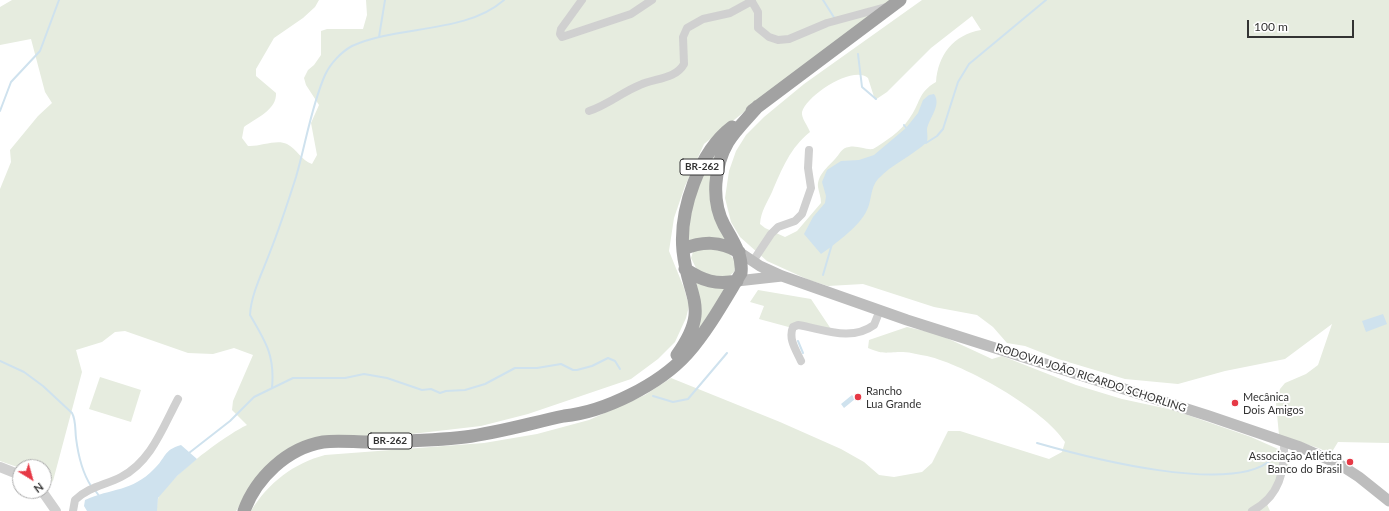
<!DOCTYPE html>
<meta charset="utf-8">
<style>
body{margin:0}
#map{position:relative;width:1389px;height:511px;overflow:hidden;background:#fff;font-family:Lato,sans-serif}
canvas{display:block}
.north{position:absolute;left:12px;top:459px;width:40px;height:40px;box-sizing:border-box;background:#fff;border:1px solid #adadad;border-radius:50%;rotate:143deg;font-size:11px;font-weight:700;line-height:16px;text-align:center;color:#333}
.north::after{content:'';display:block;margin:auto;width:14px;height:18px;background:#e63946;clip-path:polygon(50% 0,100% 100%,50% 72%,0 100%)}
.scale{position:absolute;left:1247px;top:20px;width:107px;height:18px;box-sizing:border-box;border:2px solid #333;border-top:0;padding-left:5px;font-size:12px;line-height:14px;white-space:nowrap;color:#333;-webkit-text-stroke:3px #fff;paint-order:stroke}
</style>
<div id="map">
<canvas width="1389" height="511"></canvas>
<div class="north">N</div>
<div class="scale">100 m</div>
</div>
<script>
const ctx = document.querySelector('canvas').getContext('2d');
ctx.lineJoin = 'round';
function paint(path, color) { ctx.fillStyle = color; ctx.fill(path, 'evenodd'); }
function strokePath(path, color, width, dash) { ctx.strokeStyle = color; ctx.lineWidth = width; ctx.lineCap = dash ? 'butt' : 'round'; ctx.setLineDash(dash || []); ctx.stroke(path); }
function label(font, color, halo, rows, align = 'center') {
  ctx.font = font + ' Lato,sans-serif'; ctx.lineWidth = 4; ctx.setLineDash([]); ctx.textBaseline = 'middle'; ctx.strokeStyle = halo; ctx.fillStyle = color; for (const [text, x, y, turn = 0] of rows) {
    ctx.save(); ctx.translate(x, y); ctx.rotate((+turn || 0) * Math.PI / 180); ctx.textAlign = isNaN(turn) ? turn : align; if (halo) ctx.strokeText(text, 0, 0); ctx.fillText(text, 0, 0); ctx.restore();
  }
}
const green = new Path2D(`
 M 12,0 L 319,0 L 315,7 L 303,18 L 274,38 L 256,69 L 256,76 L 276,93 C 277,110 256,118 244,127 L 242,138 L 248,146 C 260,147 276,139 287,144 C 297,149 301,160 312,164 L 317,155 L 311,123 L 319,105 L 306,85 L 304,78 L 308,70 L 314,65 L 321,55 L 321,31 L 327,29 L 363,29 L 367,15 L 366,0 L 897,0 L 754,104 L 704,144 L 685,186 L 674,218 L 669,251 L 684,288 L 689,306 L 686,318 L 675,342 L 658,359 L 631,379 L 528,414 L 481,426 L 377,438 L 323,441 L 253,485 L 236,511 L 157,511 C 157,507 157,502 158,499 C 166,479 227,434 247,425 L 232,410 L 233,401 L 253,355 L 234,348 L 213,354 L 188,353 L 125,331 L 115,332 L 102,342 L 76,350 L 82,372 L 53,481 L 46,486 L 44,484 L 44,467 L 20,468 L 0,461 L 0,189 L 11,162 L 10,150 L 38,116 L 52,103 L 45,92 L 31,39 L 0,45 L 0,7 Z
 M 922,0 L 1389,0 L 1389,443 L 1338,442 L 1330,455 L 1321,449 L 1279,435 L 1276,404 L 1280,389 L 1285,383 L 1306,374 L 1318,365 L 1332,324 L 1285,359 L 1225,371 L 1178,384 L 1125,379 L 1058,359 L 1025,346 L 1007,343 L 993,327 L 977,315 L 934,307 L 863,284 L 828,286 L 809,280 L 767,261 L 740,237 L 731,222 L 725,198 L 729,171 L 736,151 L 746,135 L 764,117 L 804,84 ZM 972,16 L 981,30 C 953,35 938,55 936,82 C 917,93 921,103 909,119 C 901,131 885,142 873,149 C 865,150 857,145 849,147 C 841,148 840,154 835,159 C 828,167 817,175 818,187 C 819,193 821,197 821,203 L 797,231 L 785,237 L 765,228 L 760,224 C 761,211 767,203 772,192 C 782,169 790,148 810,132 C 808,126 801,118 802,112 C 807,95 853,65 868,78 L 875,100 L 887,92 L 931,48 Z
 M 722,144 L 712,183 L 730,244 C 715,238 702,236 686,241 L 692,208 L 700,180 Z
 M 704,246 L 729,253 L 736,263 L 734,272 L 727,278 L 699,274 L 691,258 L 693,252 Z
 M 696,282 L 727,288 L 681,354 C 694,326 704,314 696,282 Z
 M 758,290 L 811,299 L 831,329 L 796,329 L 759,319 L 764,306 L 750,302 Z
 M 907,327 L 938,334 L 992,359 L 1002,356 L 1076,385 L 1122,399 L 1173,410 L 1251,437 L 1287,453 L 1289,455 L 1288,468 L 1278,477 L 1265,500 L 1270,511 L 251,511 C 268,483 294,463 325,455 L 484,443 L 537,434 L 589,420 L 645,395 L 671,378 L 780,422 L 841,449 L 864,462 L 879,475 L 894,477 L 922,472 L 932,463 L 948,431 L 960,431 L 1049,459 L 1062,452 L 1065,442 C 1044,409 965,365 927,356 C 919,355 911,352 903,352 C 886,352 884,355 868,348 L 869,340 Z
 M 100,377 L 141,390 L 131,422 L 89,409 Z`);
const water = new Path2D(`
 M 934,94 C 942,105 929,118 927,129 C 927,133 928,137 927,142 C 912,156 892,164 878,179 C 870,188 872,200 867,210 C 861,225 834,245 821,254 L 804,234 L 813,217 L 825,203 L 826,196 L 822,182 L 827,170 L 841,161 L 859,160 L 874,155 L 906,128 L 918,113 L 923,100 L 929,95 Z
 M 1383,314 L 1387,324 L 1366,332 L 1362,321 Z
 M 852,395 L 855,399 L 844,408 L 841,404 Z
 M 181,445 L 197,459 L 177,476 L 158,498 L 157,511 L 87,511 L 84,506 L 85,500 C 111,488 132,492 154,469 C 166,458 163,450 181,445 Z`);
const stream = new Path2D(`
 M 823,0 L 835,19
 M 379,37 L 385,0
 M 858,54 L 862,87 L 876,99
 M 0,111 L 11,82 L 40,51 L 59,0
 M 904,125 L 907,129
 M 926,143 L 937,136 L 943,129 L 958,82 L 969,64 L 1046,0
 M 823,275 L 832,244
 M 798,341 L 803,353
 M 0,361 L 24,372 L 43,386 L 72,413 C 76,420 75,430 76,438 C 78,454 82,472 91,486
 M 272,388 C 275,356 266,342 250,315 C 251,294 263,271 270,252 C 280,227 288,202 296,177 C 306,143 311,107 325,75 C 330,64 341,52 352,46 C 397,25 466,34 504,0
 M 653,396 L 673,402 L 688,399 L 727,353
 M 1037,443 C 1086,457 1233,496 1272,459
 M 189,453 L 230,421 L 254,397 L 293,378 L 345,378 L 364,374 L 387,378 L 422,390 L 431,389 L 440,393 L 446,391 L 465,390 L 485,384 L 515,368 L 537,368 L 561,364 L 573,370 L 577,370 L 592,366 L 608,358 L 615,361 L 620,369
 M 94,489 L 100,497`);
const minor = new Path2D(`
 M 582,0 L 561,29 L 560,34 L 562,37 L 631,14 L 652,0
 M 751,0 L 758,12 L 758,28 L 769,37 L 778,40 L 789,39 L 827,23 L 886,7
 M 589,111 C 608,105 622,92 640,85 C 654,78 675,80 684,64 L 683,37 L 687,28 L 703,19 L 730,13 L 752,1
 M 753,261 L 771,234 L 778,227 L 795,221 L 802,214 L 811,188 L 808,168 L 809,150
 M 801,361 C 796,350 788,339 793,327 L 798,325 C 823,329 851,342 874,325 L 880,310
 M 73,511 L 75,500 C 88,487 105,485 121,477 C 151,462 163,427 178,399
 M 1252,511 C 1280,496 1285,471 1284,441`);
const tertiary = new Path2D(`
 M 0,467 L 20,475
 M 42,491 L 56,511`);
const secondary = new Path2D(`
 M 739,252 L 760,266 L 782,276 L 907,320 L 1209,416 L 1300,447 L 1339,464 L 1359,477 L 1389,501
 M 737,281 L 782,276`);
const trunk = new Path2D(`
 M 752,111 L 900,0
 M 683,249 C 703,241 720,241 739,252
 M 685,269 C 703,281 716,285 737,281
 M 677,355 C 711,307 688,299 683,251 C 679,211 699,152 732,127
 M 244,511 C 256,478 287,448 323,442 C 337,440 354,442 368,442 C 401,441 433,441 465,437 C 498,433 531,423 564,416 C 604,412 659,385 687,354 C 708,330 724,301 741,273 C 743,255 733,241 724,225 C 711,201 714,166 728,142 C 736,129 748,118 758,106`);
const markers = [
 [858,397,4,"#e63946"],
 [1235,403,4,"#e63946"],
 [1350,462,4,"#e63946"]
];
const shields = [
 [702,167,44],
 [390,441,44]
];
const shieldNames = [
 ["BR-262",702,167],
 ["BR-262",390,441]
];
const streetNames = [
 ["RODOVIA JOÃO RICARDO SCHORLING",1091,378,18]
];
const poiNames = [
 ["Rancho",866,391],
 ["Lua Grande",866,404],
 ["Mecânica",1243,397],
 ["Dois Amigos",1243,410],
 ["Associação Atlética",1342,456,"right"],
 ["Banco do Brasil",1342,469,"right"]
];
paint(green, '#e6ecdf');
paint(water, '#cfe2ee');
strokePath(stream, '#cfe2ee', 2);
strokePath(minor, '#d0d0d0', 8);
strokePath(tertiary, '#d0d0d0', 10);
strokePath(secondary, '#bdbdbd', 11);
strokePath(trunk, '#a2a2a2', 13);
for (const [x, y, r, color] of markers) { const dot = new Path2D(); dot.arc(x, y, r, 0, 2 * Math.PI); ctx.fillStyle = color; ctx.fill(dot); strokePath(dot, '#fff', 1.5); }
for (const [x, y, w] of shields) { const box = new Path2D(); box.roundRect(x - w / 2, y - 8, w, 16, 3); ctx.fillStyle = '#fff'; ctx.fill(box); strokePath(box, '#333', 1); }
label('bold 10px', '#333', null, shieldNames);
label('11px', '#333', '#fff', streetNames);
label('11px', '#333', '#fff', poiNames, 'left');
</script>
